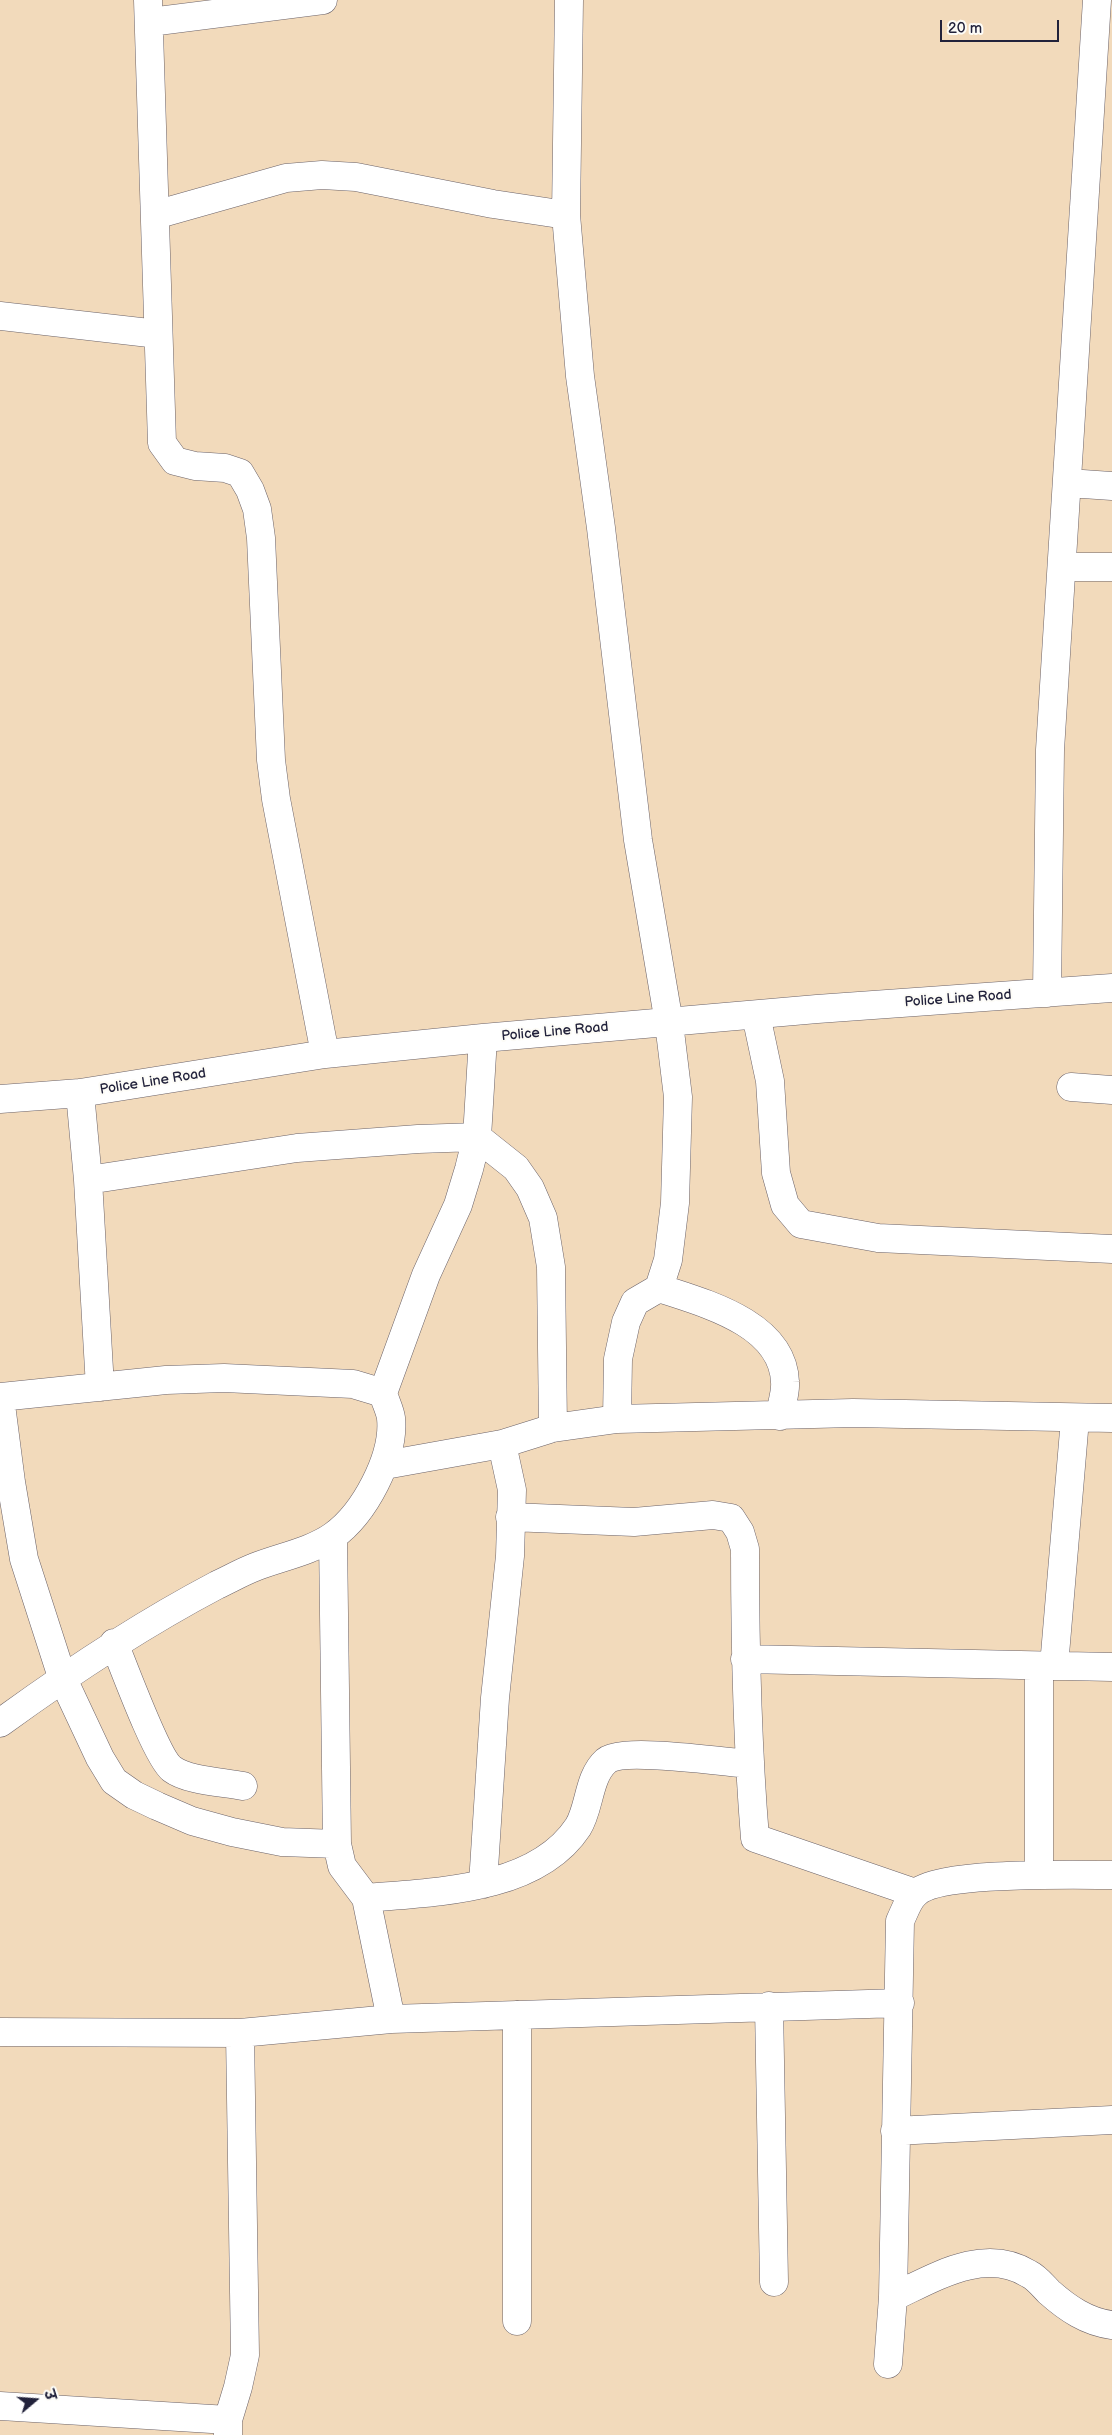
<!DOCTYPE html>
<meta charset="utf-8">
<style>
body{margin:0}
#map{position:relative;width:1112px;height:2435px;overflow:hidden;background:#f2dabb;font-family:"Balsamiq Sans","Playpen Sans Deva",sans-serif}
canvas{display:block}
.north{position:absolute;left:10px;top:2375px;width:50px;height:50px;-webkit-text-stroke:4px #fdfcf7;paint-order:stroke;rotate:72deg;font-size:14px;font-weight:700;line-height:20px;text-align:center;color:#22223b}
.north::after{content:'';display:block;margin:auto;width:18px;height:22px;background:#22223b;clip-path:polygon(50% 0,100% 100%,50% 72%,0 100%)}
.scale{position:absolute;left:940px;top:20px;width:119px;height:22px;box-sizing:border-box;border:2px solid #22223b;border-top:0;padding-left:6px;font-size:15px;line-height:18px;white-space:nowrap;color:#22223b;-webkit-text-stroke:4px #fdfcf7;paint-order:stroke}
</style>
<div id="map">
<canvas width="1112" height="2435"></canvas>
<div class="north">उ</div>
<div class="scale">20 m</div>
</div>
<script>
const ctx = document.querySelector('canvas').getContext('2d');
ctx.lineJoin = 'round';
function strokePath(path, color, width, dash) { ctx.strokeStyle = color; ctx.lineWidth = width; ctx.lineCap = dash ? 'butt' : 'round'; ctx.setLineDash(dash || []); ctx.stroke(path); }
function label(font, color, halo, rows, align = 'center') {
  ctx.font = font + ' "Balsamiq Sans",sans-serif'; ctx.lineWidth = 4; ctx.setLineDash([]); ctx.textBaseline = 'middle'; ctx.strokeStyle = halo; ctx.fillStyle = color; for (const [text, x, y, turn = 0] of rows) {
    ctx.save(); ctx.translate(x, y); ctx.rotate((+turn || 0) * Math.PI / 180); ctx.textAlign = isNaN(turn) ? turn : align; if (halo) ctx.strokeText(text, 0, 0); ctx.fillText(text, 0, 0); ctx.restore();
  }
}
const minor = new Path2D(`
 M 148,0 L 162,443 L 175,461 L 195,466 L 225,468 L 240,473 L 250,490 L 257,509 L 261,538 L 271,760 L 276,799 L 325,1054
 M 569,0 L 566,215 L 580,376 L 601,528 L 638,840 L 669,1023 L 678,1097 L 675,1203 L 668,1260 L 659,1288 L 635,1302 L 626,1322 L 618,1359 L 617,1419
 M 150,22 L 323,0
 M 155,215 L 286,178 L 322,175 L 356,177 L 493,204 L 566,215
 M 0,316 L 158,334
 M 1068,483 L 1112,486
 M 1063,567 L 1112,567
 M 1047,993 L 1050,750 L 1097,0
 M 756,1015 L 770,1081 L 776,1173 L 785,1205 L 801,1224 L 878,1238 L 1112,1249
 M 1071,1087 L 1112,1090
 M 80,1093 L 88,1180 L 100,1387
 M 0,1099 L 80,1093 L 325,1054 L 483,1038 L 817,1009 L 1112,988
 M 88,1180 L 297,1148 L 418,1139 L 477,1137 L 516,1168 L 530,1188 L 543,1218 L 551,1267 L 553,1428
 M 659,1288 C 704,1303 783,1323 785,1382 C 786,1393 781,1405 780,1416
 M 383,1393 L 426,1275 L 458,1205 L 469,1169 L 477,1137 L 483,1038
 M 0,1397 L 166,1380 L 224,1378 L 353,1384 L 383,1393 C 385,1401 390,1410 391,1418 C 395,1457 364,1514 333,1536 C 310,1552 280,1557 255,1567 C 242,1572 230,1579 217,1585 C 141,1625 70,1672 0,1723
 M 0,1397 L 11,1482 L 24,1559 L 62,1677 L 100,1758 L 114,1781 L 134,1795 L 157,1806 L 192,1821 L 232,1832 L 282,1842 L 337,1844
 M 385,1465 L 502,1444 L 553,1428 L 617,1419 L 853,1413 L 1112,1418
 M 510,1517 L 634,1522 L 713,1515 L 731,1518 L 740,1532 L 745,1549 C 745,1646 747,1741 755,1838 L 915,1893
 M 333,1537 L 337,1844 L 342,1866 L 366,1898 L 391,2019
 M 114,1643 C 123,1665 157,1758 172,1769 C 188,1781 223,1782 243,1786
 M 745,1659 L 1112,1667
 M 1039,1666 L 1039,1874
 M 1054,1666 L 1075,1419
 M 483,1884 L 495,1698 L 510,1556 L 512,1490 L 502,1444
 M 366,1898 C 435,1892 536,1891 578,1827 C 590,1808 588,1777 606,1761 C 623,1747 723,1762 749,1764
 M 769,2006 L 774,2282
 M 517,2015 L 517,2321
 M 0,2032 L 240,2033 L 391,2019 L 900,2003
 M 895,2131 L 1112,2120
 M 893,2297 C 934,2278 984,2246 1029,2274 C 1037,2278 1043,2286 1049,2292 C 1067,2308 1087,2322 1112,2325
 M 888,2364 L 893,2297 L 900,1921 C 904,1913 908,1900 915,1894 C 937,1871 1077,1875 1112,1875
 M 0,2406 L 228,2420
 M 228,2435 L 228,2420 L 238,2387 L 245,2355 L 240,2033`);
const streetNames = [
 ["Police Line Road",958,999,-4],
 ["Police Line Road",555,1032,-5],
 ["Police Line Road",153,1082,-9]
];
strokePath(minor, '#6b6268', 29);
strokePath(minor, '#fff', 28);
label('14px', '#22223b', '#fdfcf7', streetNames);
</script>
